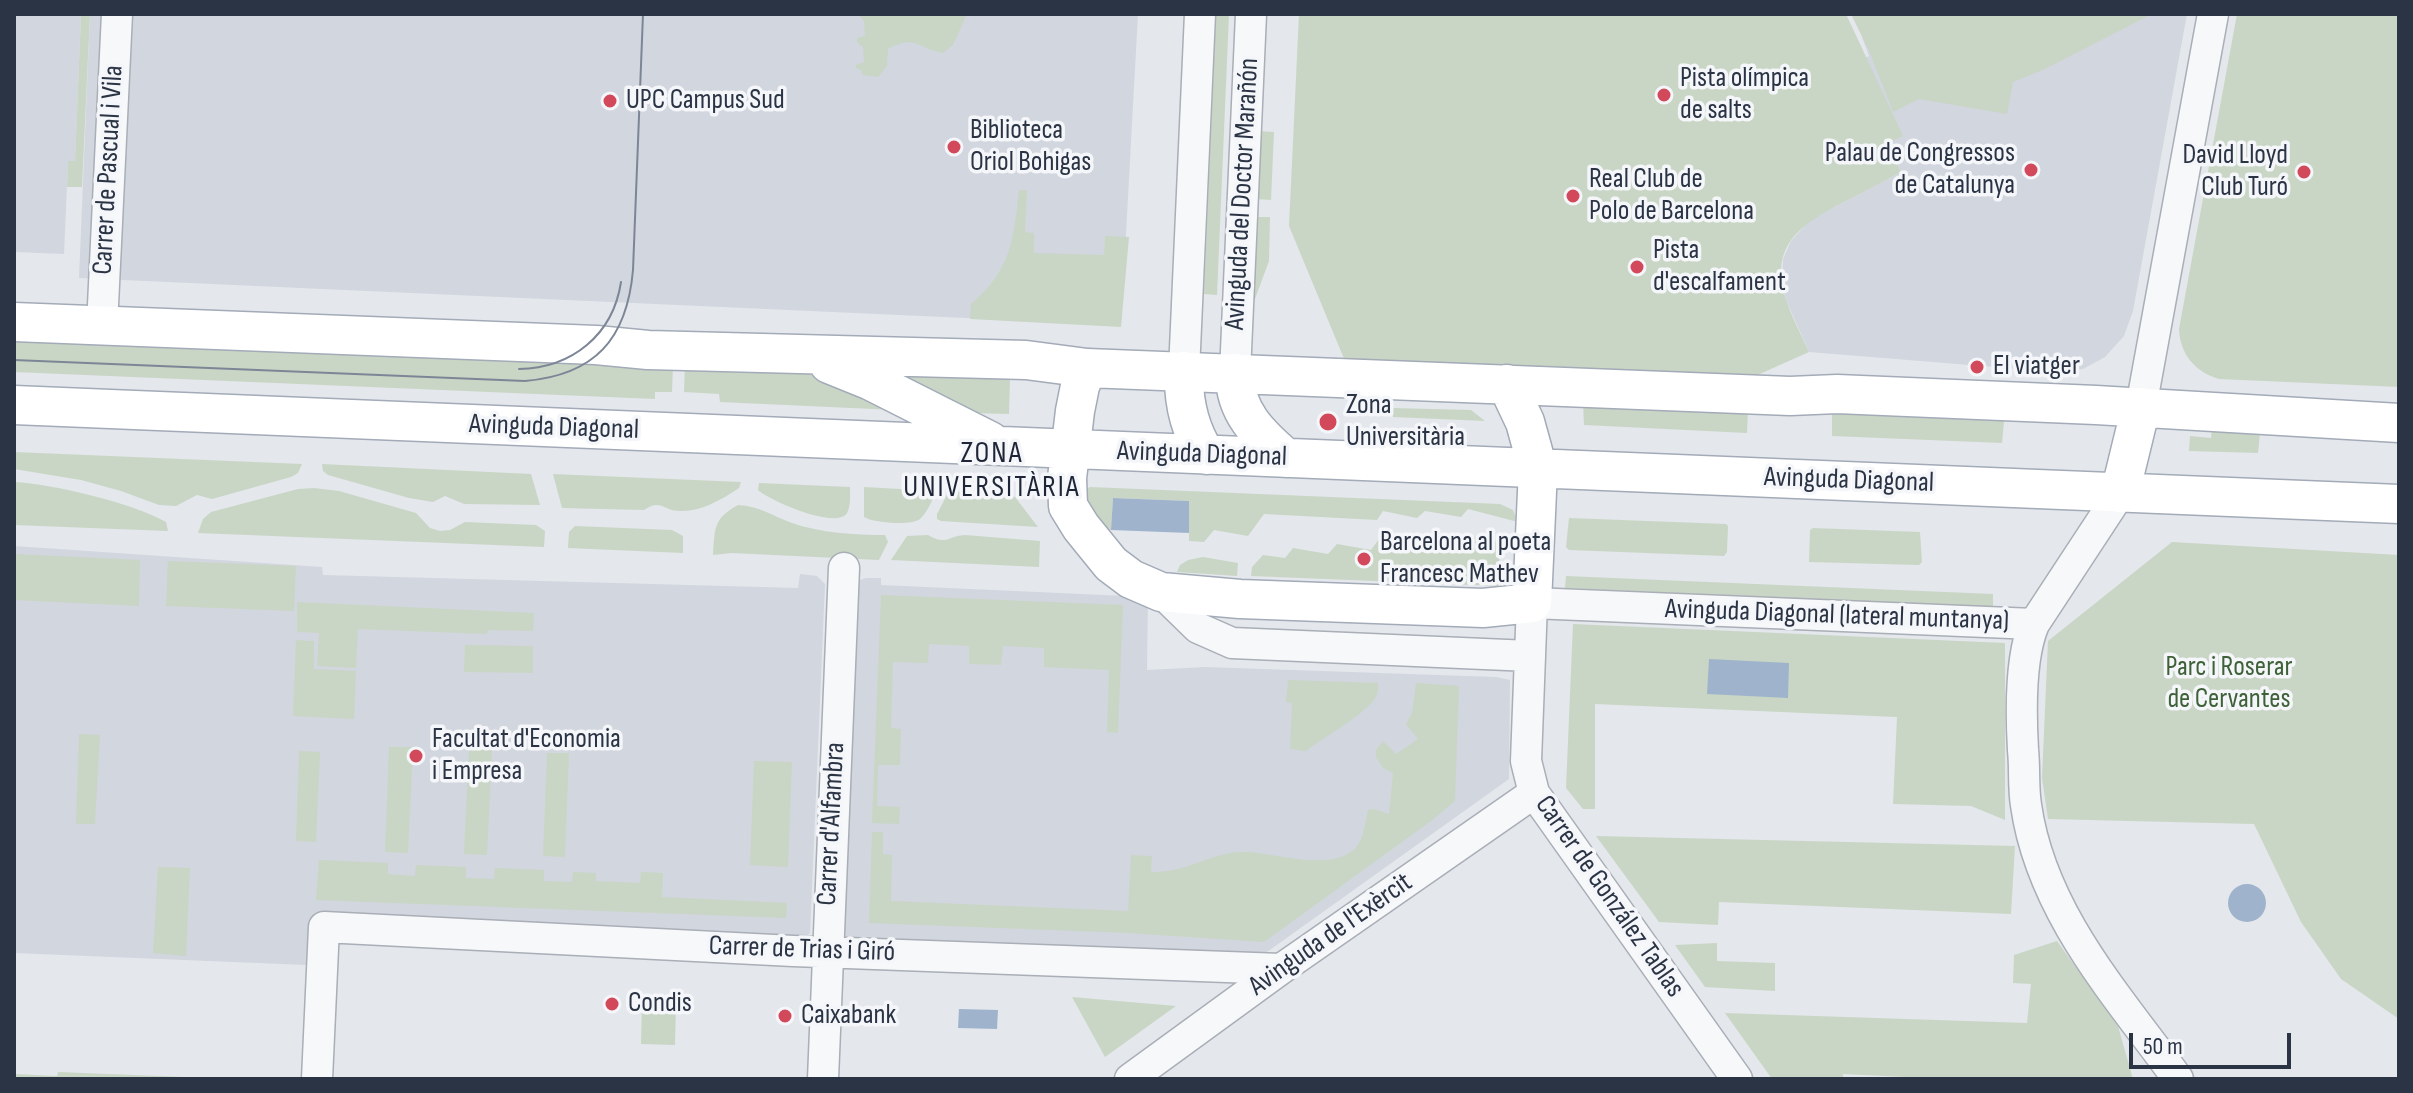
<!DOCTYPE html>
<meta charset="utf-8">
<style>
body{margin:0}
#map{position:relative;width:2413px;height:1093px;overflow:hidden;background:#e4e7ec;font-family:"Sofia Sans Condensed",sans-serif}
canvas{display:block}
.frame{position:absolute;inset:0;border:16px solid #2b3445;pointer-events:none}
.scale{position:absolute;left:2129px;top:1033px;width:162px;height:36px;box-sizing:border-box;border:4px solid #2b3445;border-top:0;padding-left:10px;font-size:24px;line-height:28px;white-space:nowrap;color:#2b3445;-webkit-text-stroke:6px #f4f6f9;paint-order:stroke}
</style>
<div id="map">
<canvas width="2413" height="1093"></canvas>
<div class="frame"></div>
<div class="scale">50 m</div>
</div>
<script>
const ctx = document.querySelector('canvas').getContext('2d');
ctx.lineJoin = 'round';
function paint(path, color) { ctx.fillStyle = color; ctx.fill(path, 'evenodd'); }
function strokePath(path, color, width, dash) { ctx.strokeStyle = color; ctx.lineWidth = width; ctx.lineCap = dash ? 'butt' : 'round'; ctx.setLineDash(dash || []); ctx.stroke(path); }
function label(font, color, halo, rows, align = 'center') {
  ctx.font = font + ' "Sofia Sans Condensed",sans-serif'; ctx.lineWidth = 7; ctx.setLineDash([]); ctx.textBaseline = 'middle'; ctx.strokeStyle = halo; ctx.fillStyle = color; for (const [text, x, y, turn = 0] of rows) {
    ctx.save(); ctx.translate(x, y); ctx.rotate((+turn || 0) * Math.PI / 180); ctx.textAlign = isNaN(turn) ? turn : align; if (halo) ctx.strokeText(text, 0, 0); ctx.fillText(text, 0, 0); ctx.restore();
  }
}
const built = new Path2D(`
 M 14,14 L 81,14 L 75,162 L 68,162 L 64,254 L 14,252 Z
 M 90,14 L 1138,14 L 1121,325 L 79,278 Z
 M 1861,14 L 2187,14 L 2133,311 L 2124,336 L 2105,357 L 2083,369 L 2056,372 L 1809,352 L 1786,300 L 1782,283 L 1783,259 L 1791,241 L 1810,220 L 1901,172 L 1853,63 L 1869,56 L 1862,37 Z
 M 14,546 L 322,567 L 323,575 L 798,588 L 800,574 L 817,576 L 825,584 L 810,933 L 801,941 L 309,923 L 306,965 L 14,953 Z
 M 866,578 L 881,578 L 881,585 L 1148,597 L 1147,670 L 1205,667 L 1496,677 L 1510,680 L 1509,779 L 1260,957 L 849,940 L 842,934 L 857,581 Z`);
const green = new Path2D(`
 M 81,14 L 90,14 L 82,187 L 67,187 L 68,161 L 75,161 Z
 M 858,14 L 967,14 L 953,45 L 943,53 C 916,48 916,34 888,49 L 887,66 L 878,77 L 863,75 L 861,70 L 856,68 L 856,65 L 864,62 L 863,47 L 857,42 L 857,38 L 865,36 L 864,21 Z
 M 1216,14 L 1229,14 L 1217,295 L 1204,294 Z
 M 1299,14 L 1846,14 L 1903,136 L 1888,143 L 1901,172 C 1883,182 1865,191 1846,201 C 1810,220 1772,239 1783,289 C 1788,310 1800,332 1809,352 L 1753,377 L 1345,361 L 1289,226 Z
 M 1851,14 L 2152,14 L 2045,69 L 2013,82 L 2007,114 L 1919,99 L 1893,112 L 1870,53 Z
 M 2237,14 L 2399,14 L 2399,387 L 2219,379 C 2195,372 2180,354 2179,329 Z
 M 1258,131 L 1274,132 L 1271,200 L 1255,199 Z
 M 1019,190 L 1027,190 L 1025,232 L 1034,233 L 1034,253 L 1104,255 L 1105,236 L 1129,237 L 1121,327 L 970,319 L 971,304 C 1011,271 1014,238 1019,190 Z
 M 1254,217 L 1270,217 L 1269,261 L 1255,299 L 1250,298 Z
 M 14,336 L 673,364 L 672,392 L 655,392 L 655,399 L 14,372 Z
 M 685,364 L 815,372 L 895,410 L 720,402 L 719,394 L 684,392 Z
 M 889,372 L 1010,379 L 1009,414 L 971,413 Z
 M 1583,403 L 1748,411 L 1747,433 L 1584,425 Z
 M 1393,408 L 1471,410 L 1485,421 L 1393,417 Z
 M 1832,413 L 2004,421 L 2002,443 L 1832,436 Z
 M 2212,429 L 2260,432 L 2258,453 L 2189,451 L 2190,436 L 2211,438 Z
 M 14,452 L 302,464 L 298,473 L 291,477 L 212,499 L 197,495 L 176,506 L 159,505 L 121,491 L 81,480 L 14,469 Z
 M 322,464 L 531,474 L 540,505 L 464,504 L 445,496 L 433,502 L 409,498 L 328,475 L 323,471 Z
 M 553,474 L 741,482 L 739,488 C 721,500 701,512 680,511 C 663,511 662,498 644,510 L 562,508 Z
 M 14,482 C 53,484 133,503 166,522 L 168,531 L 14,525 Z
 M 759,483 L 850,487 C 850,494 851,506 847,513 C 837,530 770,501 758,490 Z
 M 864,487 L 937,491 C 932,499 928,512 920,519 C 912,526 873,523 864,517 Z
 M 1090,487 L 1500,504 L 1513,510 L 1518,522 L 1468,509 L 1461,517 L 1425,511 L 1417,518 L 1383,511 L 1377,520 L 1264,514 L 1248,536 L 1214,530 L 1204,542 L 1189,541 L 1189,501 L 1113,498 L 1111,530 L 1096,529 L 1083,491 Z
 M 314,488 L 339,491 L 416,513 L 430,528 L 440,531 L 450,530 L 465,522 L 536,525 L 545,531 L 544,547 L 198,533 L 203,519 L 211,512 L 298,489 Z
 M 949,491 L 1008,494 L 1015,497 L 1038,527 L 941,521 L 937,519 L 937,514 Z
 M 738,505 C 759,506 773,516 792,523 C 821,533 854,535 885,535 L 888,542 L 879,560 L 732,553 L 713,555 C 715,528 713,519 738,505 Z
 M 1569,518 L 1726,524 L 1728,526 L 1727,552 L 1724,556 L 1569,550 L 1566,547 Z
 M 575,526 L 672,530 L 683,536 L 683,553 L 568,548 L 569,532 Z
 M 1813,528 L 1920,532 L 1922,562 L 1919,565 L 1809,562 L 1810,530 Z
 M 928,535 C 947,546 947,536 965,535 L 1040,541 L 1039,567 L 891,560 L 907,536 Z
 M 1466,535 L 1500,542 L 1498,586 L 1251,576 L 1252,567 L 1263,555 L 1285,558 L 1293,548 L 1328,554 L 1337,544 L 1371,550 L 1379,539 L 1415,545 L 1422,536 L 1459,543 Z
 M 2172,542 L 2399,555 L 2399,1019 L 2341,979 L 2301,922 L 2254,824 L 2048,819 L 2042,778 L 2048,641 Z
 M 14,554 L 140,560 L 139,606 L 14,600 Z
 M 1203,557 L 1238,563 L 1237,576 L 1177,572 L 1180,565 L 1188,560 Z
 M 168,561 L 296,566 L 294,611 L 166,606 Z
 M 1566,576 L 1993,594 L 1993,607 L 1565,588 Z
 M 881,595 L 1123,605 L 1118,733 L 1107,732 L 1109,670 L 1044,667 L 1044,648 L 1003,646 L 1001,665 L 969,664 L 969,646 L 929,644 L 928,663 L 893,662 L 891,728 L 901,729 L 900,765 L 878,765 L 877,806 L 900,807 L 899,824 L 872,823 Z
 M 297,602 L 534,613 L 533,631 L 488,630 L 487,634 L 358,629 L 356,668 L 317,666 L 319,633 L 297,632 Z
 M 1573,624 L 2005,643 L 2005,820 L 1971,806 L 1893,804 L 1897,717 L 1595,704 L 1595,809 L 1583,809 L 1566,788 Z
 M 296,640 L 314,641 L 314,669 L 356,671 L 354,719 L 293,716 Z
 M 465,645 L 533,646 L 533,673 L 464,672 Z
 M 1288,680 L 1378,683 C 1378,690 1378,696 1373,701 C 1359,718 1324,737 1306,751 L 1290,749 L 1292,703 L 1286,702 Z
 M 1416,683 L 1459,686 L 1455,801 L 1431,821 L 1264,942 L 1128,933 L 869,923 L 872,832 L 883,832 L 883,854 L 892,855 L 891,901 L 1128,911 L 1131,855 L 1152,856 L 1151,872 C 1187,873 1207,854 1240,852 C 1271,850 1335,876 1358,845 C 1364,835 1366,820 1368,810 L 1374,809 L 1389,814 L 1393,773 L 1383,768 L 1376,757 L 1376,750 L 1383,741 L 1396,754 L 1418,739 L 1406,724 L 1412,713 Z
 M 79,734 L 100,735 L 95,824 L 76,824 Z
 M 389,747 L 413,747 L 408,853 L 385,852 Z
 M 469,749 L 492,750 L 487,855 L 464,854 Z
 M 299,751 L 320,752 L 316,842 L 296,841 Z
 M 547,753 L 569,753 L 565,857 L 543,856 Z
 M 754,761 L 792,762 L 788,867 L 750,865 Z
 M 1596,836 L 2015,846 L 2011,914 L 1719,902 L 1718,925 L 1659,922 Z
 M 319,860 L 388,863 L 388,874 L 415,876 L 416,865 L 466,867 L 466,878 L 494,879 L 495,868 L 544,870 L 544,881 L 572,882 L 573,872 L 596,873 L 596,881 L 640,883 L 641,872 L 663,873 L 662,897 L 787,903 L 786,918 L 316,900 Z
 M 158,867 L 190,868 L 186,956 L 153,953 Z
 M 2057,941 L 2118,1026 L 2133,1079 L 1947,1079 L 1843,1074 L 1843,1079 L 1772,1079 L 1725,1013 L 2027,1023 L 2031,984 L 2013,983 L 2014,955 Z
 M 1717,943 L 1717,961 L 1775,963 L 1775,991 L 1705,987 L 1675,945 Z
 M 1072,997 L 1176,1006 L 1105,1057 Z
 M 642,1002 L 676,1003 L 675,1045 L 641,1044 Z
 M 58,1072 L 185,1077 L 185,1079 L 14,1079 L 14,1074 L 57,1076 Z`);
const water = new Path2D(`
 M 1113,498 L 1189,501 L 1189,533 L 1111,530 Z
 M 1709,659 L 1789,663 L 1788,698 L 1707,694 Z
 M2228 903a19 19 0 1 1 38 0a19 19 0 1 1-38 0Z
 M 959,1009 L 998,1010 L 997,1029 L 958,1028 Z`);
const minor = new Path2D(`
 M 102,326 L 117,14
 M 1184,371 L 1200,14
 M 1235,373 L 1251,14
 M 2141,407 L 2213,14
 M 1161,592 L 1198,628 L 1232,643 L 1530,656
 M 2034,624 C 2020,657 2021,715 2023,750 C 2025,768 2023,787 2026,805 C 2041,912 2117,995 2178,1079
 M 317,1079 L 324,927 L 793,951 L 1281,969
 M 823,1079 L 844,568
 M 1130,1079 L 1281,969 L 1534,793
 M 1737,1079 L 1534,793 L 1526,761 L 1532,603 L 2034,624 L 2120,493`);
const major = new Path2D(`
 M 14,322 L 596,345 L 648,350 L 1026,360 L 1087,368 L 1790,396 L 1837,394 L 2096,405 L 2399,423
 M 829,364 L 871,381 L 990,441
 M 1087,368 L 1080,386 L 1075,411 L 1067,478 L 1068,506 L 1081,527 L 1111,564 L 1131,579 L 1161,592 L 1240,599 L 1483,608 L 1532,603 L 1538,469 L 1525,422 L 1507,384
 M 1184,371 C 1183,402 1189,429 1206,455
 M 1235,373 C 1234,411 1259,435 1286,458
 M 14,405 L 2399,504
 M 2120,493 L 2141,407`);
const tram = new Path2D(`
 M 14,360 L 525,381 C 595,375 627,339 633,270 L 643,14
 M 519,369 C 572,368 613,335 621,282`);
const markers = [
 [1664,95,8,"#d1495b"],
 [610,101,8,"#d1495b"],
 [954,147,8,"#d1495b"],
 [2031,170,8,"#d1495b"],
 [2304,172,8,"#d1495b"],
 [1573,196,8,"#d1495b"],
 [1637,267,8,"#d1495b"],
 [1977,367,8,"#d1495b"],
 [1328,422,10,"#d1495b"],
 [1364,559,8,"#d1495b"],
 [416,756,8,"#d1495b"],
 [612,1004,8,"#d1495b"],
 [785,1016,8,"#d1495b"]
];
const poiNames = [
 ["Pista olímpica",1680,79],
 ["de salts",1680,111],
 ["UPC Campus Sud",626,101],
 ["Biblioteca",970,131],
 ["Oriol Bohigas",970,163],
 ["Palau de Congressos",2015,154,"right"],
 ["de Catalunya",2015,186,"right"],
 ["David Lloyd",2288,156,"right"],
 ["Club Turó",2288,188,"right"],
 ["Real Club de",1589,180],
 ["Polo de Barcelona",1589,212],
 ["Pista",1653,251],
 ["d'escalfament",1653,283],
 ["El viatger",1993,367],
 ["Zona",1346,406],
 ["Universitària",1346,438],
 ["Barcelona al poeta",1380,543],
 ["Francesc Mathev",1380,575],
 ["Facultat d'Economia",432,740],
 ["i Empresa",432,772],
 ["Condis",628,1004],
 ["Caixabank",801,1016]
];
const streetNames = [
 ["Carrer de Pascual i Vila",109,170,-87],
 ["Avinguda del Doctor Marañón",1243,194,-87],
 ["Avinguda Diagonal",554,428,2],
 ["Avinguda Diagonal",1202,455,2],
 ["Avinguda Diagonal",1849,481,2],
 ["Avinguda Diagonal (lateral muntanya)",1837,616,2],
 ["Carrer d'Alfambra",832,824,-87],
 ["Carrer de González Tablas",1609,897,55],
 ["Avinguda de l'Exèrcit",1331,935,-35],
 ["Carrer de Trias i Giró",802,950,2]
];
const parkNames = [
 ["Parc i Roserar",2229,668],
 ["de Cervantes",2229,700]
];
const neighbourhoodNames = [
 ["ZONA",992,454],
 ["UNIVERSITÀRIA",992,488]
];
paint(built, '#d2d6de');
paint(green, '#c9d6c5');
paint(water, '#9fb4cc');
strokePath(minor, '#a9aeb7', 33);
strokePath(major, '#a3abb8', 41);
strokePath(minor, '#f7f8fa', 30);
strokePath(major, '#fff', 38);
strokePath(tram, '#7d8696', 2);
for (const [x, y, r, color] of markers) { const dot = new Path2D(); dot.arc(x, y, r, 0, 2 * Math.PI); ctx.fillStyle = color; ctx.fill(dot); strokePath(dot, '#f4f6f9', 3); }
label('28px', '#2b3445', '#f4f6f9', poiNames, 'left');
label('28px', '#2b3445', '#f4f6f9', streetNames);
label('28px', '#3f6138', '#f4f6f9', parkNames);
ctx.letterSpacing = '2px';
label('30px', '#1d2536', '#f4f6f9', neighbourhoodNames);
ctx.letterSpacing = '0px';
</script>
